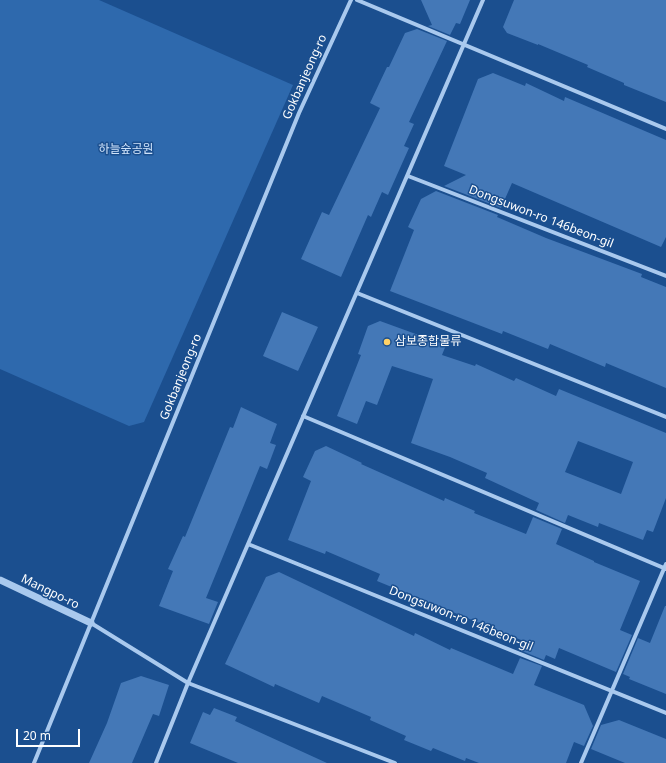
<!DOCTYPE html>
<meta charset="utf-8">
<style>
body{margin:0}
#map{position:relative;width:666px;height:763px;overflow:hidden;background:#1b4f8f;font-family:"Noto Sans",sans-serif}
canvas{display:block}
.scale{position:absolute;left:16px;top:729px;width:64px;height:18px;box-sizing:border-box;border:2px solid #fff;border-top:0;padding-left:5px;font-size:12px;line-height:14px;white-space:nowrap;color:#fff;-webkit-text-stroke:3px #1b4f8f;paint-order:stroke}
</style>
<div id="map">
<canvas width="666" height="763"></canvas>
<div class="scale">20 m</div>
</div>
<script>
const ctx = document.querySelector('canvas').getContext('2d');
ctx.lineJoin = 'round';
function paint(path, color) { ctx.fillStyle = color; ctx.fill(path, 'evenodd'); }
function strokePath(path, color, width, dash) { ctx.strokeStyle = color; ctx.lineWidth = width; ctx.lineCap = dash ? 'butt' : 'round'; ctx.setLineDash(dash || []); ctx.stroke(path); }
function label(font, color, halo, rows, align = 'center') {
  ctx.font = font + ' "Noto Sans","Noto Sans KR",sans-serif'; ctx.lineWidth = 3; ctx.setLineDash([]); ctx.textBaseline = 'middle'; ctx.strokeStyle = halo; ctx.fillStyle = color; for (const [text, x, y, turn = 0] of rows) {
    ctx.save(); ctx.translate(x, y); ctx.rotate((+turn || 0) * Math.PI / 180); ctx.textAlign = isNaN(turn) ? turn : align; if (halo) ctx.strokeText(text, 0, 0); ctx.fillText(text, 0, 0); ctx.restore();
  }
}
const green = new Path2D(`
 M 0,0 L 99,0 L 293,85 L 144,422 L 129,426 L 0,369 Z`);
const building = new Path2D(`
 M 421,0 L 470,0 L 460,24 L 456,23 L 450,35 L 428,26 L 432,25 Z
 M 514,0 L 666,0 L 666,102 L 624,85 L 624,83 L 587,67 L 588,65 L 538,44 L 538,45 L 507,33 L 503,27 Z
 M 417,29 L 447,41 L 409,122 L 414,124 L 404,146 L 409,148 L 388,195 L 382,192 L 371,217 L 368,215 L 341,277 L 301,259 L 322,212 L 329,215 L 380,108 L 370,103 L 387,67 L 389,67 L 405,33 Z
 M 493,73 L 525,86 L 526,83 L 564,101 L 565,97 L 666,140 L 666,237 L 661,247 L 512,183 L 501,208 L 444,186 L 466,175 L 444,166 L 478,79 Z
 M 436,191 L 498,215 L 497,217 L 546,238 L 642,274 L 641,277 L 666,287 L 666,388 L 606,363 L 605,367 L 550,344 L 548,349 L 503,331 L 502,334 L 390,291 L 414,230 L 408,227 L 421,199 Z
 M 282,312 L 318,327 L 298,371 L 263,356 Z
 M 380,321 L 446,345 L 442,355 L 475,366 L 476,364 L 514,381 L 516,378 L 556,396 L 559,389 L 666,433 L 666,498 L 653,532 L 647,530 L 643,540 L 599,523 L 598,527 L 568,515 L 565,523 L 536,510 L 539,503 L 485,478 L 487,473 L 450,457 L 411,443 L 433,379 L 392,366 L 377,405 L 366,401 L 357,424 L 337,416 L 361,355 L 358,354 L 368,326 ZM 578,441 L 633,462 L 621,494 L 565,472 Z
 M 241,407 L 277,424 L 270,443 L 276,445 L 267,469 L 260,466 L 206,598 L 218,602 L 209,624 L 159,606 L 173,571 L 168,569 L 183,536 L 185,537 L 230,427 L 233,428 Z
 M 326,446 L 362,463 L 361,464 L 444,501 L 445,498 L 475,511 L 474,513 L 526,534 L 533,517 L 562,529 L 556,544 L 594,561 L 594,562 L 640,581 L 620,630 L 632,635 L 616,672 L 559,648 L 555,659 L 546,655 L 544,660 L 522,651 L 526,642 L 377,581 L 380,574 L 326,551 L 325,554 L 288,540 L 311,481 L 303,477 L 315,451 Z
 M 279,572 L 414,636 L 415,633 L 450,650 L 451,648 L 513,674 L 520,658 L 542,666 L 534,685 L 584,705 L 593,726 L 584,746 L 574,742 L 566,763 L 479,763 L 466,758 L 465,761 L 433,748 L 431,751 L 404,740 L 406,736 L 370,720 L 371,717 L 322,696 L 319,703 L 275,684 L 274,687 L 225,664 L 266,577 Z
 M 665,606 L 666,606 L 666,694 L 629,679 L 630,677 L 623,674 L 638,638 L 650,643 Z
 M 141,676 L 169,685 L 159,716 L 153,714 L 132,763 L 89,763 L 107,723 L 121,683 Z
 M 214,708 L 237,717 L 235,721 L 327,763 L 238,763 L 190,743 L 203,712 L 210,715 Z
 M 619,720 L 666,739 L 666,763 L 625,763 L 591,749 L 601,725 Z`);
const minor = new Path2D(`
 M 357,0 L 666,129
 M 408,176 L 666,276
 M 357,293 L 666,417
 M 303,416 L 666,569
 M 248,544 L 666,713
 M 91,623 L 188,683 L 395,763
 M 34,763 L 299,113 L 351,0
 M 156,763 L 188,683 L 483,0
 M 581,763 L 666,564`);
const tertiary = new Path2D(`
 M 0,580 L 91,623`);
const markers = [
 [387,342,4,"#ffd166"]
];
const streetNames = [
 ["Gokbanjeong-ro",305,77,-66],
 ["Dongsuwon-ro 146beon-gil",541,217,21],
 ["Gokbanjeong-ro",181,377,-68],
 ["Mangpo-ro",50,592,26],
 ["Dongsuwon-ro 146beon-gil",461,619,22]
];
const parkNames = [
 ["하늘숲공원",126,150]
];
const poiNames = [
 ["삼보종합물류",395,342]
];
paint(green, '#2e69ad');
paint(building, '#4478b7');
strokePath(minor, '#a9c9ee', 4);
strokePath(tertiary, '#a9c9ee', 7);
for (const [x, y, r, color] of markers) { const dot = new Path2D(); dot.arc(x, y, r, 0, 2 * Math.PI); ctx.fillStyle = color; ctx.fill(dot); strokePath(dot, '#1b4f8f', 1.5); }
label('12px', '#fff', '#1b4f8f', streetNames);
label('12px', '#cfe3fa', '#1b4f8f', parkNames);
label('12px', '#fff', '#1b4f8f', poiNames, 'left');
</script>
